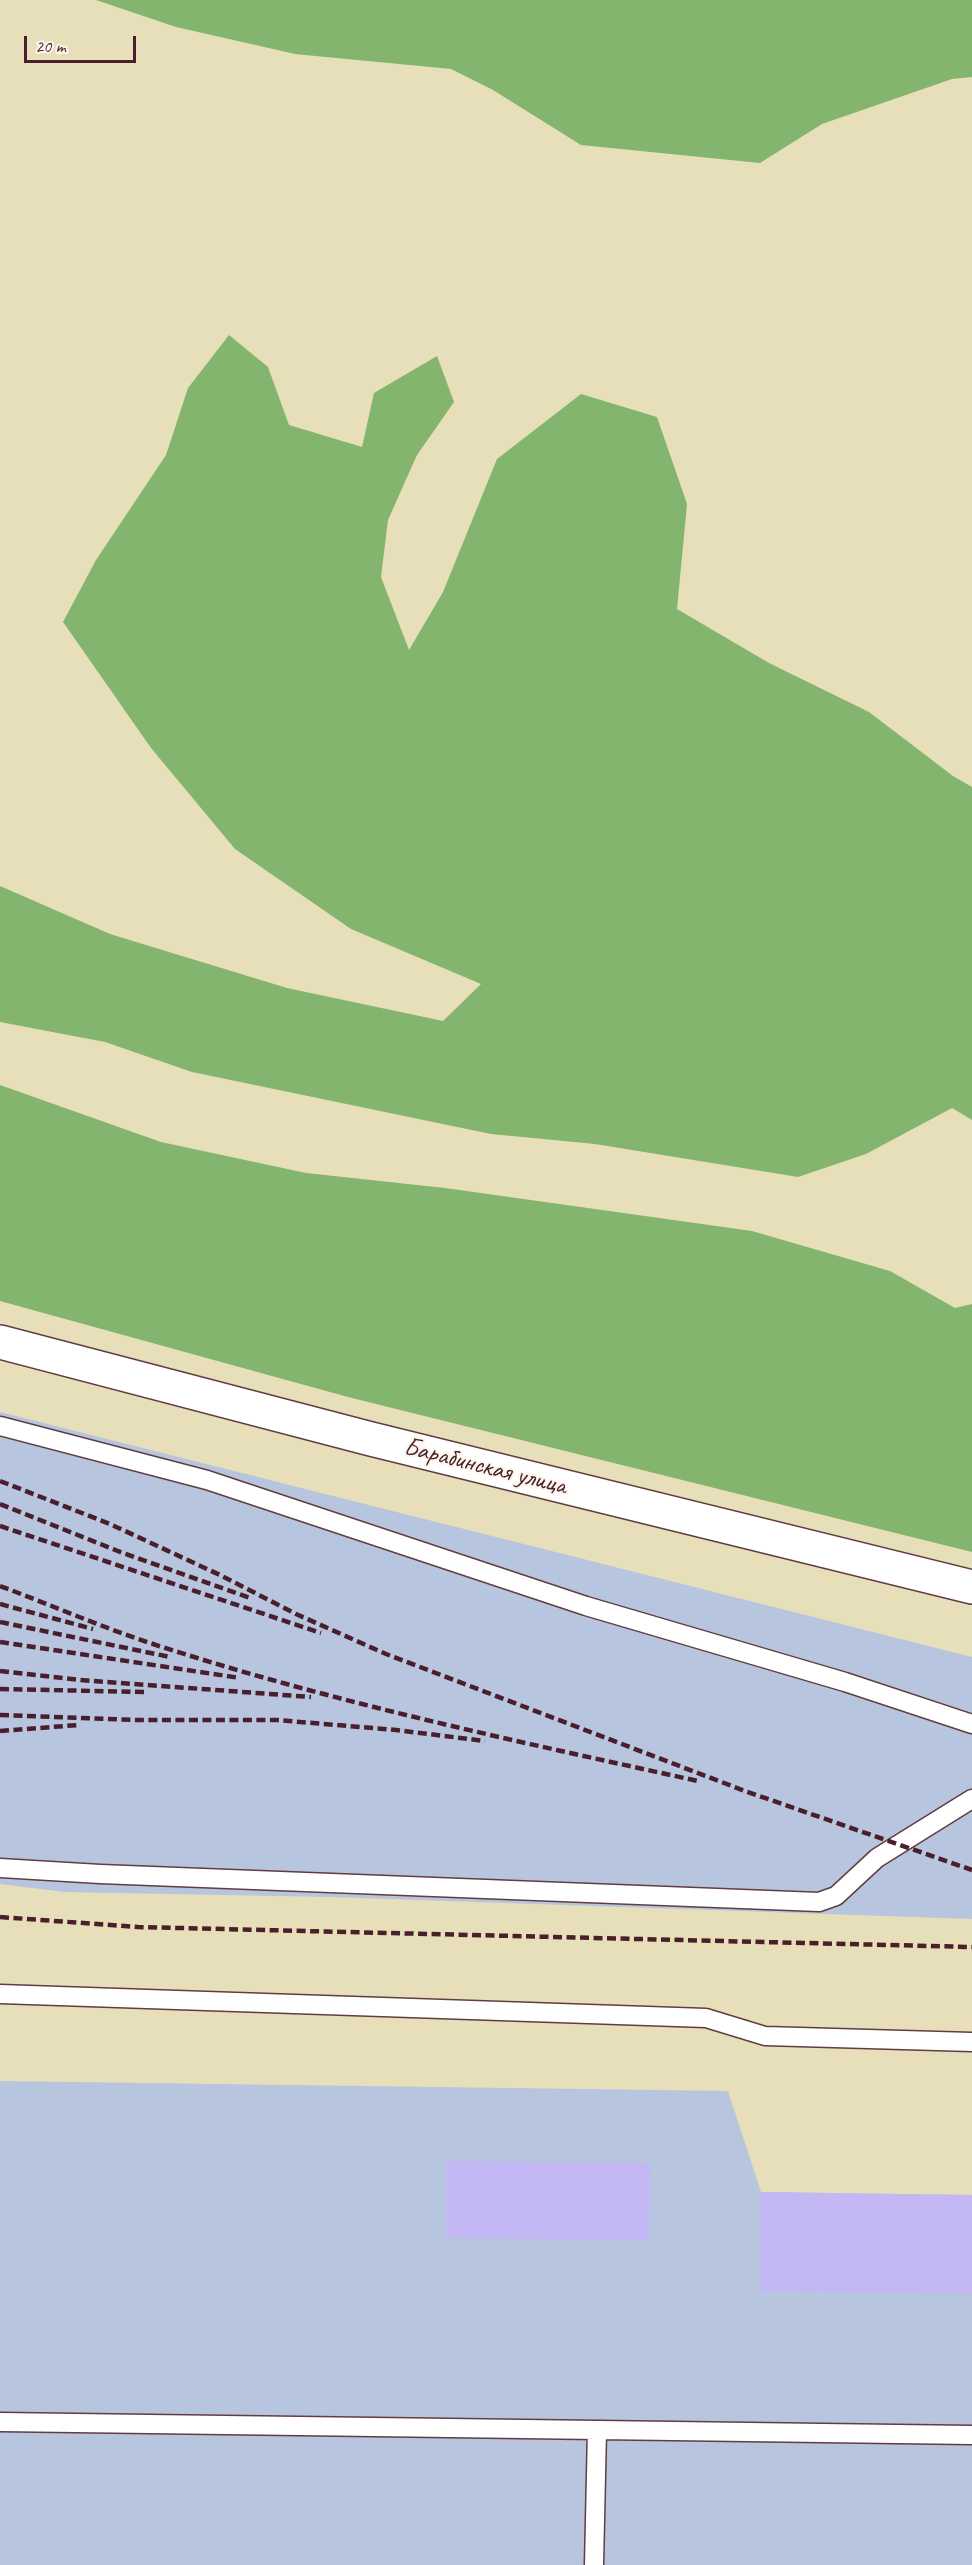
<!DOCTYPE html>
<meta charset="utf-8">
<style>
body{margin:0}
#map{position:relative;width:972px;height:2565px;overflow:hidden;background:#e7dfb9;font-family:Caveat,sans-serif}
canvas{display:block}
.scale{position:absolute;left:24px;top:36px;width:112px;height:27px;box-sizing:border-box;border:3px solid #4a1f2b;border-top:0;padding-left:8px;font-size:18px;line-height:21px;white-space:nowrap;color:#4a1f2b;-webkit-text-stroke:4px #fbf7ec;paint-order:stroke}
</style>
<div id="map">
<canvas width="972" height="2565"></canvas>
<div class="scale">20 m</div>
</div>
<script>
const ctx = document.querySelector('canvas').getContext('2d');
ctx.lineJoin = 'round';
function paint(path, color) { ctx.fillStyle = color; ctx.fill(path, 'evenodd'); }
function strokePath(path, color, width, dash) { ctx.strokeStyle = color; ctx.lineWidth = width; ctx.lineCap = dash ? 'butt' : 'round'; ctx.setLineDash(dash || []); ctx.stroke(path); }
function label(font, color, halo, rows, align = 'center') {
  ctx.font = font + ' Caveat,sans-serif'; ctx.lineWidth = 4.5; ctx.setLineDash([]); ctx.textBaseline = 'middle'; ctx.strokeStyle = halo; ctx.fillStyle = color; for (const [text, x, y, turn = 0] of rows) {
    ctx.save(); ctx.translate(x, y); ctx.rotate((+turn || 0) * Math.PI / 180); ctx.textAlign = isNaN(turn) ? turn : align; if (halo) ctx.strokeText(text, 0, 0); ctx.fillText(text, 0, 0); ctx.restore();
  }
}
const industrial = new Path2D(`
 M 0,1412 L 972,1657 L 972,1919 L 330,1897 L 65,1892 L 0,1884 Z
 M 0,2081 L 728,2091 L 761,2192 L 972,2195 L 972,2565 L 0,2565 Z`);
const forest = new Path2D(`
 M 96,0 L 972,0 L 972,77 L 952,79 L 822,124 L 760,163 L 581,145 L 493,90 L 451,69 L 295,54 L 176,27 Z
 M 229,335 L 268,367 L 289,425 L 362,447 L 374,393 L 437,356 L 454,402 L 417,455 L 388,520 L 381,577 L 409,650 L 443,592 L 497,459 L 581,394 L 657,417 L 687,504 L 677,609 L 769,663 L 869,712 L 953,776 L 972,787 L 972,1120 L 952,1108 L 866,1154 L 798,1177 L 595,1144 L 491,1134 L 192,1072 L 105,1042 L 0,1022 L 0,886 L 110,934 L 287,988 L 443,1021 L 481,984 L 351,929 L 235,849 L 151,748 L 63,622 L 96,560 L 166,455 L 188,388 Z
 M 0,1085 L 161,1142 L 306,1173 L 445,1188 L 752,1231 L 890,1271 L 955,1308 L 972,1304 L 972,1552 L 348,1397 L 0,1301 Z`);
const building = new Path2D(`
 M 446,2161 L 650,2163 L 649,2240 L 446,2238 Z
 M 761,2192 L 972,2195 L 972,2294 L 760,2291 Z`);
const service = new Path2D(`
 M 0,1426 L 207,1480 L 586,1606 L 845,1682 L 972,1724
 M 0,1868 L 100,1874 L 819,1902 L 836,1896 L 877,1858 L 972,1799
 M 0,1994 L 706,2018 L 765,2036 L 972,2042
 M 0,2422 L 972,2435
 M 594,2565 L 597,2430`);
const secondary = new Path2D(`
 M 0,1342 L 371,1439 L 972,1587`);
const rail = new Path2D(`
 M 0,1481 L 110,1524 L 220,1575 L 296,1614 L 386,1654 L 745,1791 L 972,1870
 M 0,1504 L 123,1553 L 250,1598
 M 0,1526 L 321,1633
 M 0,1586 C 51,1605 101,1627 153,1644 C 331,1702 515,1741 698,1781
 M 0,1604 L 93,1629
 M 0,1622 L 170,1657
 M 0,1642 L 240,1678
 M 0,1671 L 80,1680 L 311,1697
 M 0,1689 L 144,1692
 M 0,1715 L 137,1720 L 277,1720 L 396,1730 L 485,1741
 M 0,1731 L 78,1725
 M 0,1917 L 138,1927 L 972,1947`);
const streetNames = [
 ["Барабинская улица",485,1467,14]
];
paint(industrial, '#b7c5de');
paint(forest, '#84b56e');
paint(building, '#c3b7f4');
strokePath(service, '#623c40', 21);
strokePath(secondary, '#623c40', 36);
strokePath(service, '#fff', 18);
strokePath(secondary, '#fff', 33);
strokePath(rail, '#4a1f2b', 4.5, [9, 4.5]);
label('26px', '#4a1f2b', '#fbf7ec', streetNames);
</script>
